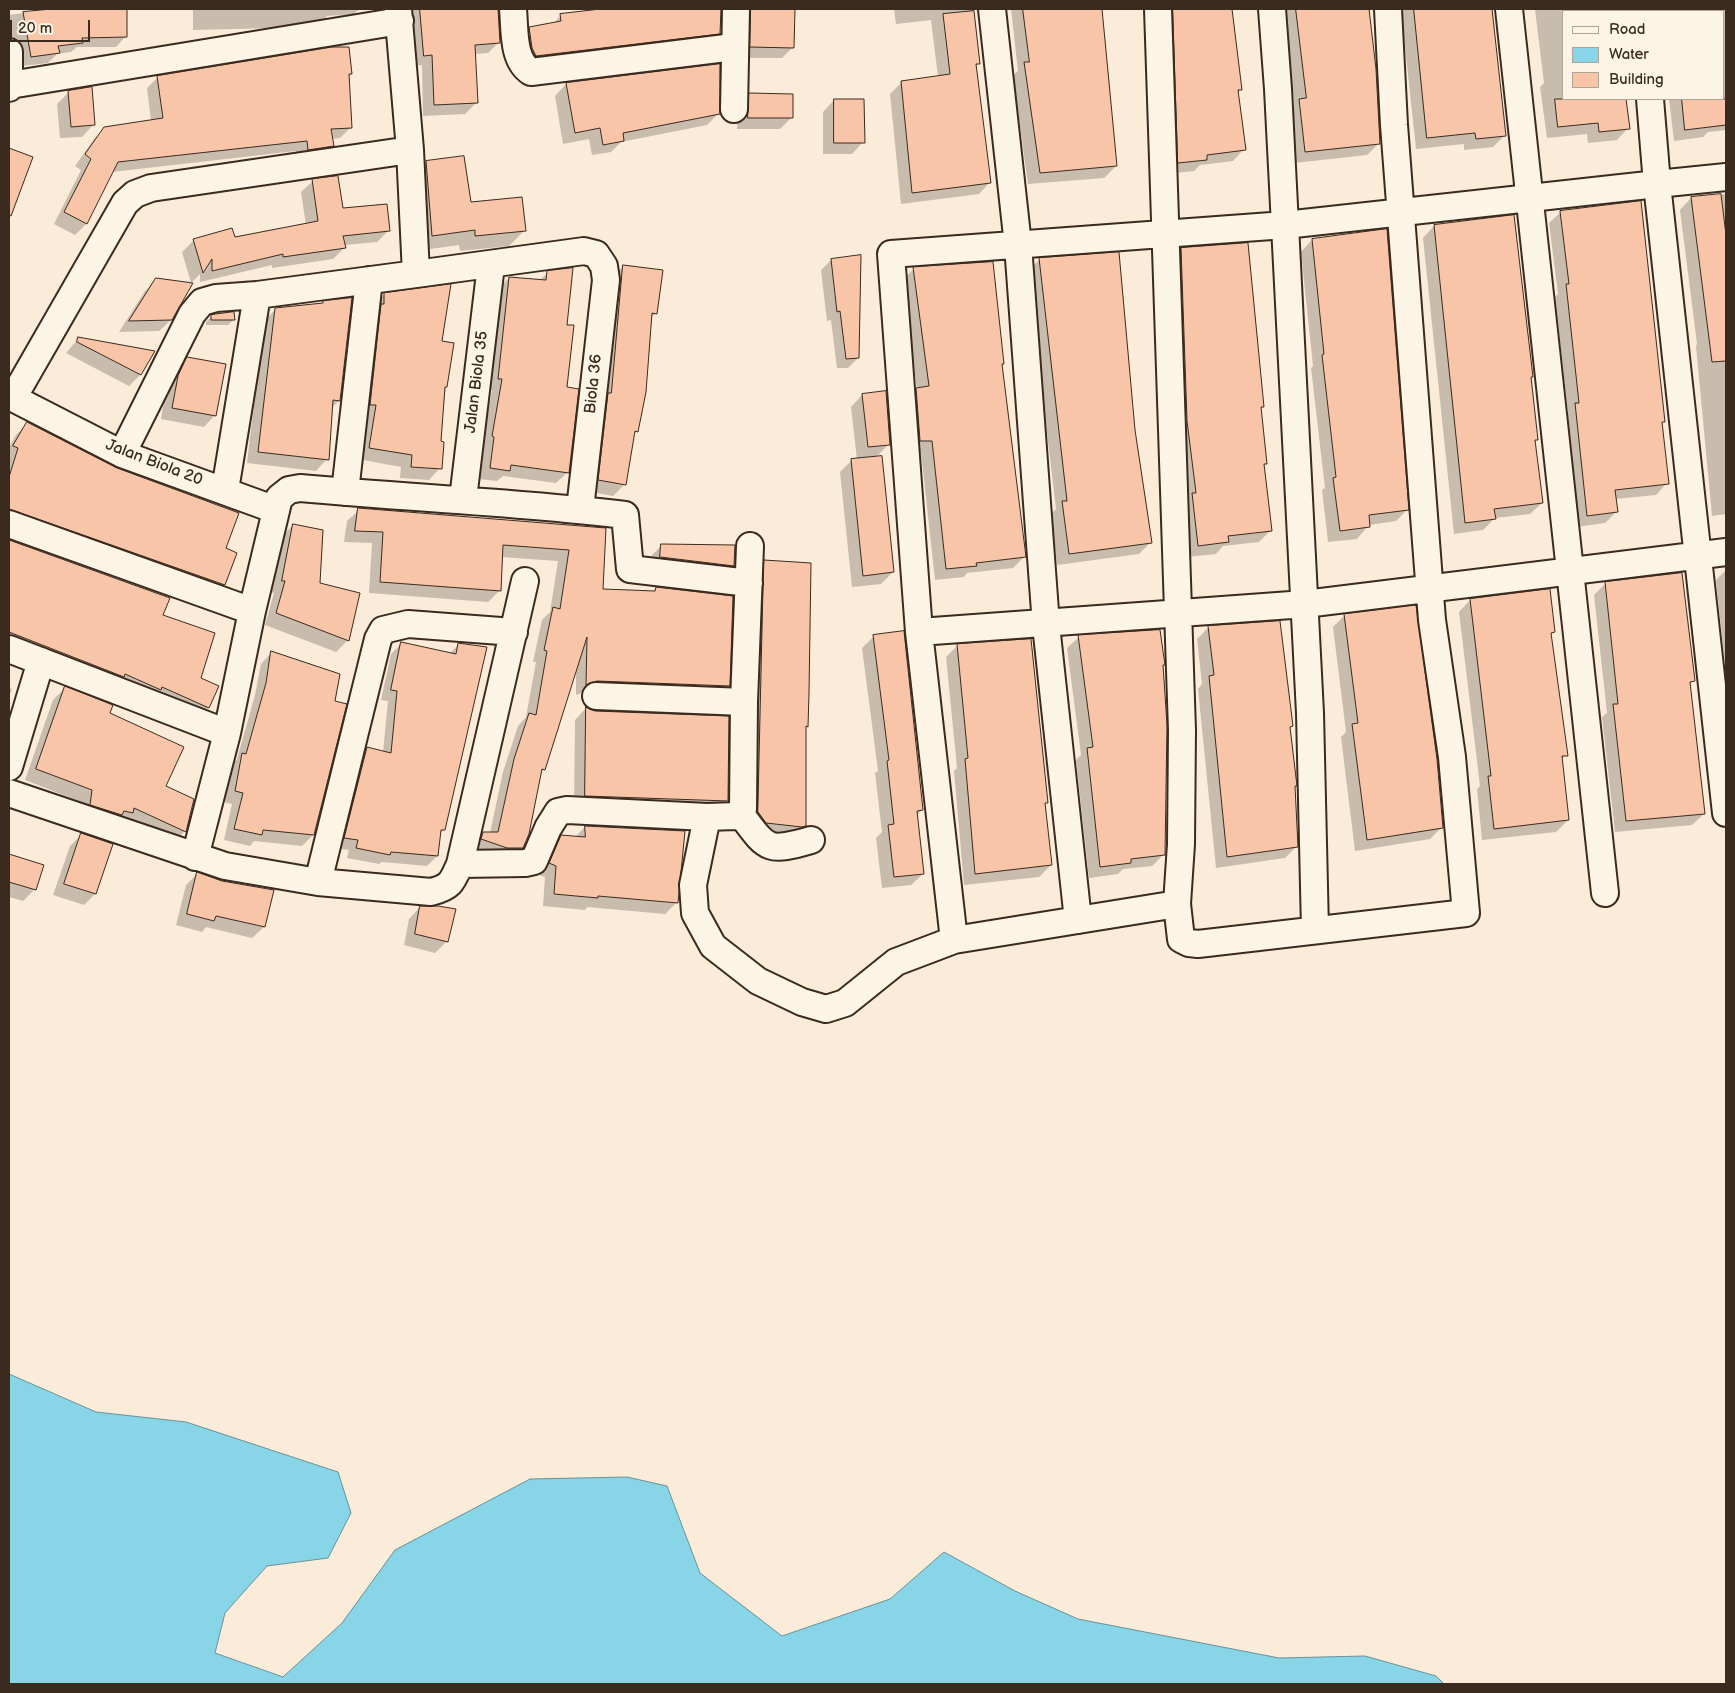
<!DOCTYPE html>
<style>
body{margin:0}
#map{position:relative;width:1735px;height:1693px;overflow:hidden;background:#fbebd9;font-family:"Balsamiq Sans",sans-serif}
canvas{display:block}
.frame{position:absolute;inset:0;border:10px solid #3b2a1e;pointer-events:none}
.legend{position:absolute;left:1562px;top:10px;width:162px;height:90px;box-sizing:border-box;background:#fcf5e5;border:1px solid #afa495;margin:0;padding:6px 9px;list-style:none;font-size:15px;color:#3b2a1e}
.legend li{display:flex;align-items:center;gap:10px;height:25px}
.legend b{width:25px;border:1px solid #afa495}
.scale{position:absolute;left:10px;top:20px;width:80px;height:22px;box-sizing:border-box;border:2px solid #3b2a1e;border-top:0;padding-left:6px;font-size:15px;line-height:18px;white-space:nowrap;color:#3b2a1e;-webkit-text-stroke:4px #fcf5e5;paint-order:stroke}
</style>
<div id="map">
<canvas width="1735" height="1693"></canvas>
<div class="frame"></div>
<ul class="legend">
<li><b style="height:6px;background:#fcf5e5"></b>Road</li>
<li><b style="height:14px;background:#88d5e7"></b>Water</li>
<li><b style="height:14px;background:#f8c5a8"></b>Building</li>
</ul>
<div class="scale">20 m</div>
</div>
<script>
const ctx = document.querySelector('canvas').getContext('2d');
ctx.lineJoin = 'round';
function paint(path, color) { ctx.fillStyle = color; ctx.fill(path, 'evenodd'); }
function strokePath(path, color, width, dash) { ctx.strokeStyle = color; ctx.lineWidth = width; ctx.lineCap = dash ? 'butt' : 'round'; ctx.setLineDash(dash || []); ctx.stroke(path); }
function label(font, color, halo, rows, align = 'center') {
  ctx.font = font + ' "Balsamiq Sans",sans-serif'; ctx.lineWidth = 4; ctx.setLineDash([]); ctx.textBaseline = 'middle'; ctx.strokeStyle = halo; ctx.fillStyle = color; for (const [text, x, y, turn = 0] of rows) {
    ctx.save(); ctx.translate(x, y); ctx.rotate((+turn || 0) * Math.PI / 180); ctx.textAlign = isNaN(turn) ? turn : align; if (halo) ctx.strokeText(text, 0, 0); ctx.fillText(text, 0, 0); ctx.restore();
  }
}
const water = new Path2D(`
 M 9,1374 L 96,1412 L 186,1422 L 338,1472 L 351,1513 L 328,1558 L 267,1566 L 225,1613 L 215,1653 L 283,1677 L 342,1623 L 395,1550 L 530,1479 L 627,1477 L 667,1486 L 700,1573 L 782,1636 L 890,1599 L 944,1552 L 1015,1591 L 1078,1619 L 1279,1658 L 1365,1656 L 1436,1676 L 1444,1684 L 9,1684 Z`);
const shadow = new Path2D(`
 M 31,9 L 126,9 L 126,36 L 116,47 L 77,47 L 71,52 L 57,54 L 48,63 L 14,67 L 9,51 L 9,15 L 32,12 Z
 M 193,9 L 359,9 L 354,14 L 327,16 L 317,27 L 193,30 Z
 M 396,9 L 497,9 L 499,42 L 488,53 L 474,54 L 476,103 L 465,114 L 423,116 L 422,65 L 413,66 Z
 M 602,9 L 721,9 L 719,33 L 708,44 L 525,67 L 518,39 L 530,28 L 553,24 L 560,16 Z
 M 734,9 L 794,9 L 793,47 L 782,58 L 740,58 Z
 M 894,9 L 973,9 L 979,63 L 975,67 L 990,182 L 979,194 L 901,204 L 890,94 L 902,82 L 938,77 L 931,20 L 896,24 Z
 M 1011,9 L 1100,9 L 1116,166 L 1104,178 L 1028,184 L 1013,75 L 1018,71 Z
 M 1155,9 L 1231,9 L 1241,90 L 1237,93 L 1244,149 L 1233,161 L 1200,165 L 1194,171 L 1167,174 Z
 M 1284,9 L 1369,9 L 1379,143 L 1367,155 L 1294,163 L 1288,111 L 1294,105 Z
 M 1401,9 L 1491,9 L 1505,135 L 1493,147 L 1464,150 L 1464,144 L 1416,149 Z
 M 1535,9 L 1621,9 L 1619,11 L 1564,11 L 1564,99 L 1625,99 L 1628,128 L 1617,140 L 1588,143 L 1587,134 L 1547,138 L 1540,87 L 1544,83 Z
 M 1664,9 L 1726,9 L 1726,130 L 1708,132 L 1703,137 L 1674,141 L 1669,99 L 1724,99 L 1724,11 L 1664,11 Z
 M 351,74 L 348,77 L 351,127 L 340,138 L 331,139 L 332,146 L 321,157 L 297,160 L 296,151 L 112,172 L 86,224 L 75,235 L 54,224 L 81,170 L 75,166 L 94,139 L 105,128 L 151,121 L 147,88 L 158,77 Z
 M 566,84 L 719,113 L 707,125 L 621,142 L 611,152 L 592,155 L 589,139 L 563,144 L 555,96 Z
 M 69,92 L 93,125 L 82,137 L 60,138 L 57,104 Z
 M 750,94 L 791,118 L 780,129 L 737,129 L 738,106 Z
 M 834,100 L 863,142 L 852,154 L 823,154 L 823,112 Z
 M 9,149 L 31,158 L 9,213 Z
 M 426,162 L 469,204 L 525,230 L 509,246 L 460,251 L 459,245 L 416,251 L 411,178 Z
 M 313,181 L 342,209 L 389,230 L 377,242 L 344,245 L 344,248 L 333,259 L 272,268 L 272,265 L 200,282 L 200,274 L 191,283 L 182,252 L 194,240 L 234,239 L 306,225 L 301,192 Z
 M 1726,194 L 1726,514 L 1712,516 L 1696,346 L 1697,344 L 1680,210 L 1691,198 Z
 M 1561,212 L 1664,421 L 1661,424 L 1667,483 L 1656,495 L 1615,499 L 1616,512 L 1605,523 L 1576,527 L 1564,416 L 1568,412 L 1555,297 L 1558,294 L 1549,223 Z
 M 1434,226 L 1532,376 L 1530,378 L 1537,439 L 1534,442 L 1542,503 L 1530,514 L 1495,518 L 1483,530 L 1454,534 L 1423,238 Z
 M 1312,240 L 1407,510 L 1396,521 L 1369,525 L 1357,539 L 1328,542 L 1322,490 L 1325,488 L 1311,368 L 1313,366 L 1301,252 Z
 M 1182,249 L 1263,406 L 1260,409 L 1266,463 L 1263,467 L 1271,530 L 1259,542 L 1223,546 L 1216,554 L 1187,557 L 1170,261 Z
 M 1040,259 L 1134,430 L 1150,543 L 1139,554 L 1057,565 L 1051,514 L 1056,509 L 1028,271 Z
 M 831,260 L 858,358 L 848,368 L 837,368 L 831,320 L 827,321 L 821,270 Z
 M 624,266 L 656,313 L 650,319 L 637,431 L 633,435 L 625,484 L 613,496 L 587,491 L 612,277 Z
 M 914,269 L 1003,363 L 1001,365 L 1024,557 L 1013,568 L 967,573 L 964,577 L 935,580 L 921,452 L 909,452 L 905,401 L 917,389 L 902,280 Z
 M 548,272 L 566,326 L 568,472 L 556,483 L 503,476 L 497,481 L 479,479 L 484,448 L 482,448 L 492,390 L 488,390 L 498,289 L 509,278 L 539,281 Z
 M 157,279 L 171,320 L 159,331 L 119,332 L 145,291 Z
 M 385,294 L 441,343 L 446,386 L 439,443 L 440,468 L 429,480 L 400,478 L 401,467 L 358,459 L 373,306 Z
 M 276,309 L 339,401 L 331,408 L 327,459 L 316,471 L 247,463 L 264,321 Z
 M 212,316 L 233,320 L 228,325 L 206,325 L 206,322 Z
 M 79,338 L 153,352 L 140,375 L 129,386 L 66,353 Z
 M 188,358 L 215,415 L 204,427 L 161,419 L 166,389 L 176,370 Z
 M 862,395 L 889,444 L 875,458 L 893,572 L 881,584 L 852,587 L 840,472 L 851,461 L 857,460 L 851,407 Z
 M 27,424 L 224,549 L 235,553 L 224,585 L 212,596 L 9,523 L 9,447 L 16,435 Z
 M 359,510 L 605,529 L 602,590 L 653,592 L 656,588 L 728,686 L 717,697 L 584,692 L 576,695 L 576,671 L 544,769 L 540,774 L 522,847 L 510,859 L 470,850 L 472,845 L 483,833 L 490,833 L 503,772 L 518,726 L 526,717 L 536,662 L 533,662 L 542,620 L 550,612 L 558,561 L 501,557 L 500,590 L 488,602 L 369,593 L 372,543 L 344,542 L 347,521 Z
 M 293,525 L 319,584 L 348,640 L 336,652 L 265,625 L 274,593 L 271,592 L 281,537 Z
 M 9,541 L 168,598 L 161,616 L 200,679 L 217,687 L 208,708 L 196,719 L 9,648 Z
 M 662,545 L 733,566 L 723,575 L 651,567 L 652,555 Z
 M 765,561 L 807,726 L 805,728 L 805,825 L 793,837 L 754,834 L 753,573 Z
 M 1726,570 L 1726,675 L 1716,580 Z
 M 1606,583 L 1693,681 L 1689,685 L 1704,814 L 1692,825 L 1615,832 L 1602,717 L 1607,713 L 1594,595 Z
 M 1470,600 L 1554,632 L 1550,635 L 1566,755 L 1561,760 L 1568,820 L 1556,832 L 1482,840 L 1477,789 L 1480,786 L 1459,612 Z
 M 1345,615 L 1442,827 L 1430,839 L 1355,851 L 1341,737 L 1346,732 L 1333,627 Z
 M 1209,627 L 1292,726 L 1289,729 L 1297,846 L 1285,858 L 1216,868 L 1198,689 L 1202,684 L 1197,639 Z
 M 874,636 L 922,810 L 916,816 L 923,874 L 911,885 L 882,888 L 876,838 L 882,832 L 875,773 L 878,771 L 862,648 Z
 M 1079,637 L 1163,665 L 1162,667 L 1164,854 L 1152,866 L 1123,869 L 1118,874 L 1089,878 L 1076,760 L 1081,755 L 1067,648 Z
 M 401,644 L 449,654 L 459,644 L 444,830 L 439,834 L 437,856 L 427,866 L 382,862 L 379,864 L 347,858 L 349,850 L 335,848 L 357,759 L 367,749 L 383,752 L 388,701 L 381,700 L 391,654 Z
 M 957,646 L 1047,802 L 1044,805 L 1051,865 L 1039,877 L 964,885 L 954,771 L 957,768 L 946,657 Z
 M 272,652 L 313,835 L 302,846 L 254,841 L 250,846 L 224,840 L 232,804 L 224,802 L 231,766 L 237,759 L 255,695 L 261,664 Z
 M 9,688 L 12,689 L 9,697 Z
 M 65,688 L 108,713 L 164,787 L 185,831 L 173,843 L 79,816 L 81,802 L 25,780 L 53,700 Z
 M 586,708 L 727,801 L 715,812 L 574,807 L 575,720 Z
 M 585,827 L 676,903 L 665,914 L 587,907 L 585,910 L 543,906 L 545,877 L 539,875 L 550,849 L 562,837 L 575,837 Z
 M 81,835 L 111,845 L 95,894 L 84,905 L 53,895 L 70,846 Z
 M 12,856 L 42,866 L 34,890 L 23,901 L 9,897 L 9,859 Z
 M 197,874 L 222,882 L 272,891 L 264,927 L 252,938 L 206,927 L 202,932 L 176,925 L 186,885 Z
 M 420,907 L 447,941 L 435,953 L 404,945 L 409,919 Z`);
const building = new Path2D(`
 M 52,9 L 127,9 L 127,37 L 82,38 L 83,43 L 58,46 L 60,53 L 31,57 L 23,12 Z
 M 420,9 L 498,9 L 500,43 L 475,45 L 478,103 L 434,105 L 432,55 L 424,56 Z
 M 601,9 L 721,9 L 720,34 L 536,56 L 532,48 L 529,27 L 561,21 L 560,14 Z
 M 751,9 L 795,9 L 794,48 L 750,47 Z
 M 1023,9 L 1102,9 L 1117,166 L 1040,173 L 1024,62 L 1029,62 Z
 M 1173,9 L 1232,9 L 1242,90 L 1238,90 L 1246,150 L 1207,155 L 1207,160 L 1178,163 Z
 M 1296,9 L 1369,9 L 1376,69 L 1380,144 L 1305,152 L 1299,99 L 1306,98 Z
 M 1414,9 L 1492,9 L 1506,136 L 1476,139 L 1475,133 L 1427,138 Z
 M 974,11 L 980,64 L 976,64 L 991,183 L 912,193 L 901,81 L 950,74 L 943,14 Z
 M 332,47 L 349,47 L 352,74 L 349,74 L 352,128 L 331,129 L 334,146 L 308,150 L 307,141 L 118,162 L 87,224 L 64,212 L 91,159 L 85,154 L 104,127 L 163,118 L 157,76 Z
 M 720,64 L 720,114 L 623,133 L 624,141 L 603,145 L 600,128 L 575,133 L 566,83 Z
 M 92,87 L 95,125 L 71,127 L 68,91 Z
 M 749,93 L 793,94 L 793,118 L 748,118 Z
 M 834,99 L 864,99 L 865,143 L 834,143 Z
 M 1555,99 L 1626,99 L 1630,129 L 1599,132 L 1598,123 L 1558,127 Z
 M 1682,99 L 1726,99 L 1726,125 L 1685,130 Z
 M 9,148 L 33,157 L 11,216 L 9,215 Z
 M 464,156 L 471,202 L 522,197 L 526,231 L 475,236 L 475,230 L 432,236 L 426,161 Z
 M 338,176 L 343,208 L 387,204 L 390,231 L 343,236 L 346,248 L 283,257 L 283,254 L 212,271 L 212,259 L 203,273 L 193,239 L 232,228 L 235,237 L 318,221 L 312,179 Z
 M 1721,194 L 1726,235 L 1726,361 L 1712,362 L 1691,197 Z
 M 1641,201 L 1665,422 L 1662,422 L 1669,484 L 1615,490 L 1618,512 L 1587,516 L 1575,403 L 1579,403 L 1566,284 L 1569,284 L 1560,211 Z
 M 1514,215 L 1533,377 L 1531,377 L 1538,440 L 1535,440 L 1543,503 L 1494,509 L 1496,519 L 1465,523 L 1434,225 Z
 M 1387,229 L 1409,510 L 1369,515 L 1370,527 L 1340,531 L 1333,478 L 1336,477 L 1322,355 L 1324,354 L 1312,239 Z
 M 1248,243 L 1264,407 L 1261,407 L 1267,464 L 1264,464 L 1272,531 L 1228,536 L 1229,542 L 1198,546 L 1192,493 L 1196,493 L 1187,421 L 1181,248 Z
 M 1119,252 L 1135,430 L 1152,543 L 1069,554 L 1062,501 L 1067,501 L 1039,258 Z
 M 861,255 L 859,358 L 846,359 L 840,311 L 837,312 L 831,259 Z
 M 993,262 L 1004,364 L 1002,364 L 1026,557 L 976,563 L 977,566 L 946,569 L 932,441 L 920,441 L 916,388 L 929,386 L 913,267 Z
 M 623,265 L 663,270 L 657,314 L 652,313 L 646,392 L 638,432 L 635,431 L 626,485 L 598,480 L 608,393 L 611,393 Z
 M 573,268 L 567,325 L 574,325 L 567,387 L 579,389 L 569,473 L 511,465 L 510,471 L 490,468 L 494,437 L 492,436 L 502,379 L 498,379 L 509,277 L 546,280 L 547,271 Z
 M 156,278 L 193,283 L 172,320 L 129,321 Z
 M 451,284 L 442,341 L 454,343 L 447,387 L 445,387 L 441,441 L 444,442 L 442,469 L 411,467 L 412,455 L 369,448 L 376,405 L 370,405 L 381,304 L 384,304 L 384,293 Z
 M 352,298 L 340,401 L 333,400 L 329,460 L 258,452 L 275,308 L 323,303 L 323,301 Z
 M 234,312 L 235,320 L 211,320 L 211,315 Z
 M 78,337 L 155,351 L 141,375 L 77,342 Z
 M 187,357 L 226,364 L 216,416 L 172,408 L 178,376 Z
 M 886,391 L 890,445 L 868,447 L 862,394 Z
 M 27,422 L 117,468 L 239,513 L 226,548 L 237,553 L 225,585 L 9,509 L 9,477 L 18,448 L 13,446 Z
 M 882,456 L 894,572 L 863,576 L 851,459 Z
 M 358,508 L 606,528 L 603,589 L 655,591 L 656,587 L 733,596 L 730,686 L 597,681 L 586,685 L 587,637 L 545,770 L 542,769 L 529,834 L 523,848 L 507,848 L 481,839 L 483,832 L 498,832 L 514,759 L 529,713 L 536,715 L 547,651 L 544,650 L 553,607 L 560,609 L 569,550 L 503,545 L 501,591 L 380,582 L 383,532 L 355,531 Z
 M 293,524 L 323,530 L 320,583 L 360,593 L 349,641 L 276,613 L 285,581 L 282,581 Z
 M 9,540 L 170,598 L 163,615 L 215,633 L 201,678 L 219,686 L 209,708 L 162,687 L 161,690 L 125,674 L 124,677 L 9,632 Z
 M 661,544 L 735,545 L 734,566 L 660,557 Z
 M 764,560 L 811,563 L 809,693 L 808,727 L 806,726 L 806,826 L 802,827 L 766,823 L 758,812 Z
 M 1682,573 L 1695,681 L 1690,682 L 1705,814 L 1626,821 L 1613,704 L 1618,704 L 1605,582 Z
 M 1550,589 L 1555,632 L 1551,633 L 1568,756 L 1562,756 L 1569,820 L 1494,829 L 1488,776 L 1491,776 L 1470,599 Z
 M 1416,605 L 1437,759 L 1443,828 L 1367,840 L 1352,724 L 1358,723 L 1344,614 Z
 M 1280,621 L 1293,726 L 1290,727 L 1297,786 L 1295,786 L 1298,847 L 1227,857 L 1209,676 L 1214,675 L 1208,626 Z
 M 1160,630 L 1165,665 L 1163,665 L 1167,725 L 1165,855 L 1131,859 L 1131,863 L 1100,867 L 1087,748 L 1093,747 L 1078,635 Z
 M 904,631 L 923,810 L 917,811 L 924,874 L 894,877 L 888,825 L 894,824 L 887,761 L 889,760 L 873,635 Z
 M 1031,639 L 1048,803 L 1045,803 L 1052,865 L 975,874 L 965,759 L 968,758 L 957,644 Z
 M 401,642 L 456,654 L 458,643 L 487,647 L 445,830 L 441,830 L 438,856 L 391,852 L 390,855 L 356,848 L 358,840 L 344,838 L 367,747 L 391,753 L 397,691 L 391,690 Z
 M 271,651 L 340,674 L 335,701 L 347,704 L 314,835 L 263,830 L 262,835 L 234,829 L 243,793 L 235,791 L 242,753 L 246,754 L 266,683 Z
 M 65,686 L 113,705 L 110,713 L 184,747 L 166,786 L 194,799 L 186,832 L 134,808 L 133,813 L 124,811 L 122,815 L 90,805 L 92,790 L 36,769 Z
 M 586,707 L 595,711 L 729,716 L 728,801 L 585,796 Z
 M 585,826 L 685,831 L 678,903 L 598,896 L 598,898 L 554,894 L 556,866 L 549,863 L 561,835 L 585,837 Z
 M 81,833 L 113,844 L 96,894 L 64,884 Z
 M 9,854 L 44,865 L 36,890 L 9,882 Z
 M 197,872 L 222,881 L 274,890 L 265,927 L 216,916 L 214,921 L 187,914 Z
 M 420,906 L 438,906 L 456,909 L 448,942 L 415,934 Z`);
const minor = new Path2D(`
 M 398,9 L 410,150 L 416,274 L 584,251 L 596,254 L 604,266 L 606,280 L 580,509
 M 513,9 C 515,29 512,60 531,72 L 734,47
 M 992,9 L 1018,245 L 1046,625 L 1078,920
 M 1158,9 L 1182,730 L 1181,844 L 1177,904 L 1181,939 L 1189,943 L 1198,944 L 1466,913 L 1452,757 L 1432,620 L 1394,125 L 1388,9
 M 1272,9 L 1278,89 L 1310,713 L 1315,930
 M 1509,9 L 1605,893
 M 1643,9 L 1643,11
 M 9,52 L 9,88
 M 10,85 L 400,21
 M 1650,99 L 1657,184 L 1726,177
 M 734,109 L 736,9
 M 9,396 L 122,454 L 276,510
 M 13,398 L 125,203 L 135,194 L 151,188 L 410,150
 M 122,454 L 192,314 L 202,302 L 216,298 L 257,295 L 416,274
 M 225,490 L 257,295
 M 345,492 L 369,280
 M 463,499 L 491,265
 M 9,524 L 252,611 L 279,498 L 289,490 L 300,488 C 409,498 517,502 625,515 L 630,569 L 749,583
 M 1726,552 L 1305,604 L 919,632 L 891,254 L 1285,225 L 1657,184 L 1726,813
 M 919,632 L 954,940
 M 9,649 L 227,733
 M 596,696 L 744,702
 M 9,767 L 41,661
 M 9,793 L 225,866 L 318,882 L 431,892 C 451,887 452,882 460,864 L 525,581
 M 740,813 C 767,849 766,853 811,840
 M 707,817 L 693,885 L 695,913 L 713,946 L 758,981 L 802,1002 L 826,1009 L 845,1003 L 896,962 L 954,940 L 1177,904
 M 195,857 L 227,733 L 252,611
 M 460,864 L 525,863 L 534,861 L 548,828 L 558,812 L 567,810 L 707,817 L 736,816 L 743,809 L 744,702 L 750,546
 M 318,882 L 378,639 L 383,630 L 408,624 L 514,632`);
const streetNames = [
 ["Jalan Biola 35",477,382,-83],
 ["Biola 36",594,384,-84],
 ["Jalan Biola 20",154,463,21]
];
paint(water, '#88d5e7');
strokePath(water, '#699197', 1);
paint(shadow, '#0003');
paint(building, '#f8c5a8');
strokePath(building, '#3b2a1e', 1);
strokePath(minor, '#3b2a1e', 30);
strokePath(minor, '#fcf5e5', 26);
label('16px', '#3b2a1e', '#fcf5e5', streetNames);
</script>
